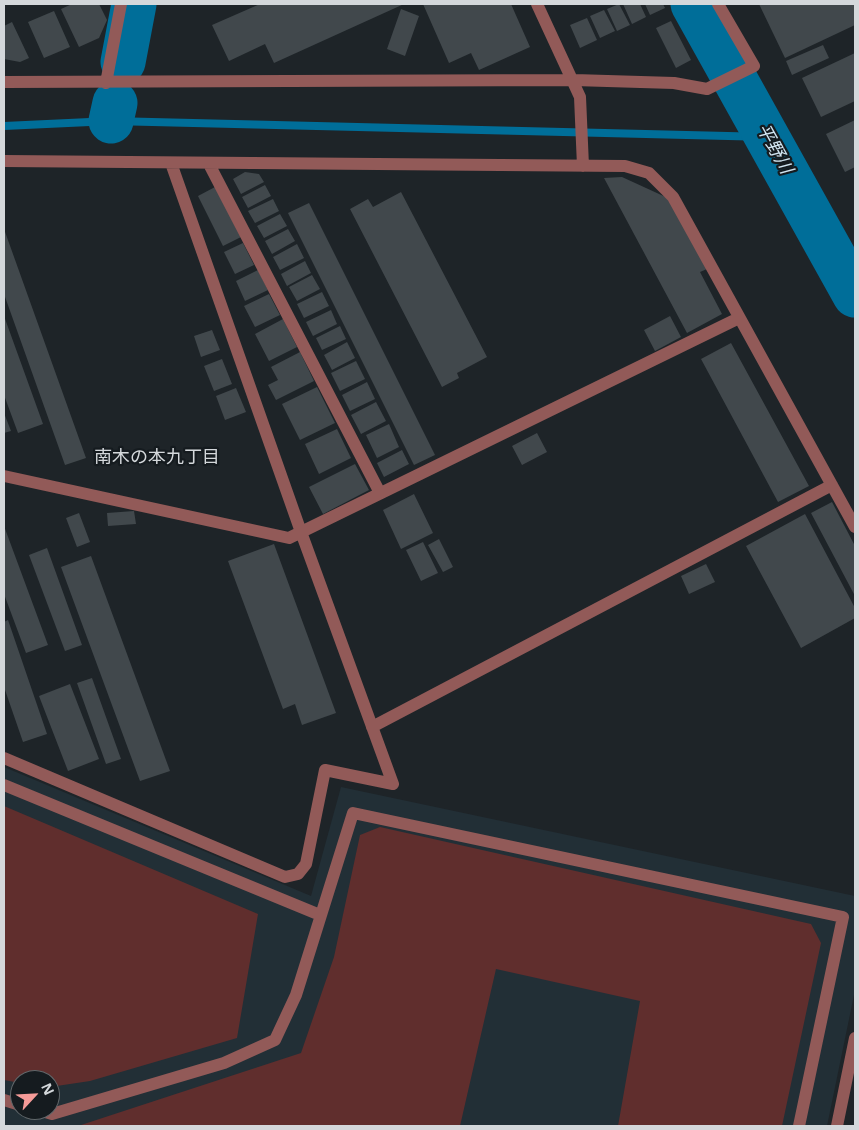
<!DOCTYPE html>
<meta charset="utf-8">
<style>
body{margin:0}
#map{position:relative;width:859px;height:1130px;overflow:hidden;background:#1e2428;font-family:"Open Sans",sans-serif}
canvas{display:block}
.frame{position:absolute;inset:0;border:5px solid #d4d8db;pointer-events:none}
.north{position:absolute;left:10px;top:1070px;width:50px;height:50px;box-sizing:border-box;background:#151b1f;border:1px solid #61676a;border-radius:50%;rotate:65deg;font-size:14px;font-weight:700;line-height:20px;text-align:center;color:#d4d8db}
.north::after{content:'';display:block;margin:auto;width:18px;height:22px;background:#f59b98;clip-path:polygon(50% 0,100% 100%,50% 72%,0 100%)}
</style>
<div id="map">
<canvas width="859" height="1130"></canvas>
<div class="frame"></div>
<div class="north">N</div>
</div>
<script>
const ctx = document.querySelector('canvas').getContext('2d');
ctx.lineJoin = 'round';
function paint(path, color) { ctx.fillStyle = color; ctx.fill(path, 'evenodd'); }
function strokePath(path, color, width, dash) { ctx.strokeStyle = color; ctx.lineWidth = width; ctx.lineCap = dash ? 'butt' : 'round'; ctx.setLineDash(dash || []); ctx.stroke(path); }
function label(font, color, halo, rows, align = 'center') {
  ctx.font = font + ' "Open Sans","Noto Sans JP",sans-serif'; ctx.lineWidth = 4.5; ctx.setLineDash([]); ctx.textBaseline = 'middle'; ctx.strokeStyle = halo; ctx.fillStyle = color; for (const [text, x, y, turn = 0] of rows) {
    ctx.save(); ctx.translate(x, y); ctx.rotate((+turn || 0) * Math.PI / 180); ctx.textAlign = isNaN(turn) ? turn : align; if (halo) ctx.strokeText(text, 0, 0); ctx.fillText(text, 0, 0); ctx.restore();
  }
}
const built = new Path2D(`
 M 4,767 L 311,896 L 341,787 L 855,896 L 855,990 L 827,1126 L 4,1126 ZM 20,1080 L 50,1080 L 50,1110 L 20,1110 Z`);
const green = new Path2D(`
 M 4,806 L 258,914 L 237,1038 L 90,1081 L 50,1087 L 50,1080 L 20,1080 L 20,1083 L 4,1080 Z
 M 380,827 L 811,924 L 821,943 L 782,1126 L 618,1126 L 640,1001 L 496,969 L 460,1126 L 78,1126 L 301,1053 L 334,957 L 360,835 Z`);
const stream = new Path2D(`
 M 4,126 L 111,121 L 769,137`);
const river = new Path2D(`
 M 693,4 L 855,295
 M 123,62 L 134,4
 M 111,121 L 115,103`);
const building = new Path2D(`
 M 72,4 L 99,4 L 107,20 L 99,38 L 79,47 L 61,9 Z
 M 260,4 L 404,4 L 274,63 L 265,44 L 229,61 L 212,25 Z
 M 423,4 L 511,4 L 530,47 L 479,70 L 471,53 L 449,63 Z
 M 619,4 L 630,25 L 617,31 L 607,9 Z
 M 623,4 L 640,4 L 646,17 L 632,24 Z
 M 645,4 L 663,4 L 665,8 L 650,15 Z
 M 759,4 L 855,4 L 855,25 L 785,58 Z
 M 401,9 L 419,16 L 405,56 L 387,49 Z
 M 604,10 L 615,31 L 600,38 L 590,16 Z
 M 54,11 L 70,47 L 44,58 L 28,22 Z
 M 587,18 L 597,40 L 580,48 L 570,25 Z
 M 671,21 L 691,60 L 676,68 L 656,28 Z
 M 12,22 L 29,58 L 20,62 L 4,59 L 4,26 Z
 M 823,45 L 829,58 L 792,75 L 786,61 Z
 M 855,53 L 855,101 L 821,117 L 802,78 Z
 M 855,120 L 855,167 L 845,172 L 826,134 Z
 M 245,172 L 259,174 L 264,182 L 241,194 L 233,179 Z
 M 622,177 L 670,199 L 707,269 L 700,272 L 722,314 L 687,333 L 604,178 Z
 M 265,185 L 271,196 L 248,208 L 242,197 Z
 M 215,187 L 241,237 L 223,246 L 198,196 Z
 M 401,192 L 487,357 L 457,373 L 459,378 L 442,387 L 350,209 L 368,199 L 373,207 Z
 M 273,199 L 279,211 L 255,223 L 248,211 Z
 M 309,203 L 435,455 L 414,465 L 288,213 Z
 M 280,214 L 287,226 L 264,238 L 257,226 Z
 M 4,229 L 86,458 L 65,465 L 4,294 Z
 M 288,229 L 295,241 L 272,254 L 265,241 Z
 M 243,243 L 254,265 L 235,274 L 224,252 Z
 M 297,244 L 304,258 L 280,270 L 273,257 Z
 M 305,261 L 311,273 L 287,286 L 281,274 Z
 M 258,270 L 268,290 L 245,301 L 236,281 Z
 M 312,275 L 320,289 L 297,301 L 289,287 Z
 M 322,292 L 329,306 L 304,318 L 297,304 Z
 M 269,294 L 280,315 L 255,327 L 244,306 Z
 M 331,310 L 337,324 L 313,336 L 306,322 Z
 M 4,316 L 43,424 L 18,433 L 4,395 Z
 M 670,316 L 681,337 L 655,351 L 644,330 Z
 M 283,319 L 297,347 L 269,361 L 255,334 Z
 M 340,326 L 346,339 L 322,350 L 316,338 Z
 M 212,330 L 220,350 L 201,357 L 194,336 Z
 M 347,342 L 355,358 L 332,370 L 324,355 Z
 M 731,343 L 809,486 L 778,502 L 701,359 Z
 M 300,352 L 314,381 L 276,400 L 268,385 L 278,380 L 271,367 Z
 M 222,359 L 232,384 L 214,391 L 204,366 Z
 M 356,361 L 365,379 L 340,391 L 331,373 Z
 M 367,382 L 375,399 L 350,411 L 342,395 Z
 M 317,387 L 335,423 L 300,440 L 282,404 Z
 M 236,388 L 246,412 L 225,420 L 216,396 Z
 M 376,402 L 386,421 L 361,434 L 351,415 Z
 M 4,413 L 11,431 L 4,433 Z
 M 389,424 L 399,447 L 377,458 L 366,435 Z
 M 337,429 L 351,458 L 319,474 L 305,444 Z
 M 537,433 L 547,452 L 522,465 L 512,446 Z
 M 402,450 L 409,464 L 384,477 L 377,463 Z
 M 355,464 L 369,490 L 323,514 L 309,487 Z
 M 414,494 L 433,533 L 401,549 L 383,510 Z
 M 832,502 L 855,546 L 855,596 L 811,513 Z
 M 134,511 L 136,524 L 108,526 L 107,513 Z
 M 79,513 L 90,542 L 77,547 L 66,518 Z
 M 805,514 L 855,608 L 855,618 L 801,648 L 746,546 Z
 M 4,526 L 48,645 L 26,653 L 4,594 Z
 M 439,539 L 453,567 L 443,572 L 428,545 Z
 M 423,542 L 438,573 L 421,581 L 406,550 Z
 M 274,544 L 336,713 L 302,725 L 295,704 L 283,709 L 228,561 Z
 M 47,548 L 82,645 L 65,651 L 29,555 Z
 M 91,556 L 170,771 L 140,781 L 61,567 Z
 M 706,564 L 715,582 L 689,594 L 681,576 Z
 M 8,620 L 47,734 L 23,742 L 4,687 L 4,622 Z
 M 92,678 L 121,759 L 106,764 L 77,683 Z
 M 70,684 L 99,759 L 68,771 L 39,696 Z`);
const minor = new Path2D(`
 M 537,4 L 580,97 L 583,166
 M 4,82 L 574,80 L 674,83 L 707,89 L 754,66 L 718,4
 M 106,83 L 121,4
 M 4,161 L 625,166 L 649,173 L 673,197 L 855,527
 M 171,163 L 301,532 L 393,784
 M 209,164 L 380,493
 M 4,476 L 289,538 L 739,318
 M 372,727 L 832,485
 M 4,758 L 285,877 L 298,874 L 306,864 L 325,770 L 393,784
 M 4,785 L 320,915
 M 4,1100 L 20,1105
 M 39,1110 L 52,1114 L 224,1063 L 275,1040 L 296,995 L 353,813 L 843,917 L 799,1126
 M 837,1126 L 855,1038`);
const waterNames = [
 ["平野川",774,149,61]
];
const neighbourhoodNames = [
 ["南木の本九丁目",157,458]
];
paint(built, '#222f36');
paint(green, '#602e2d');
strokePath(stream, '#006e99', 8);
strokePath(river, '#006e99', 45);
paint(building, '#41484c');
strokePath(minor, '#925a58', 12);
label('italic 18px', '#d0e4f0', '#151b1f', waterNames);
label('18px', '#d4d8db', '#151b1f', neighbourhoodNames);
</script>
